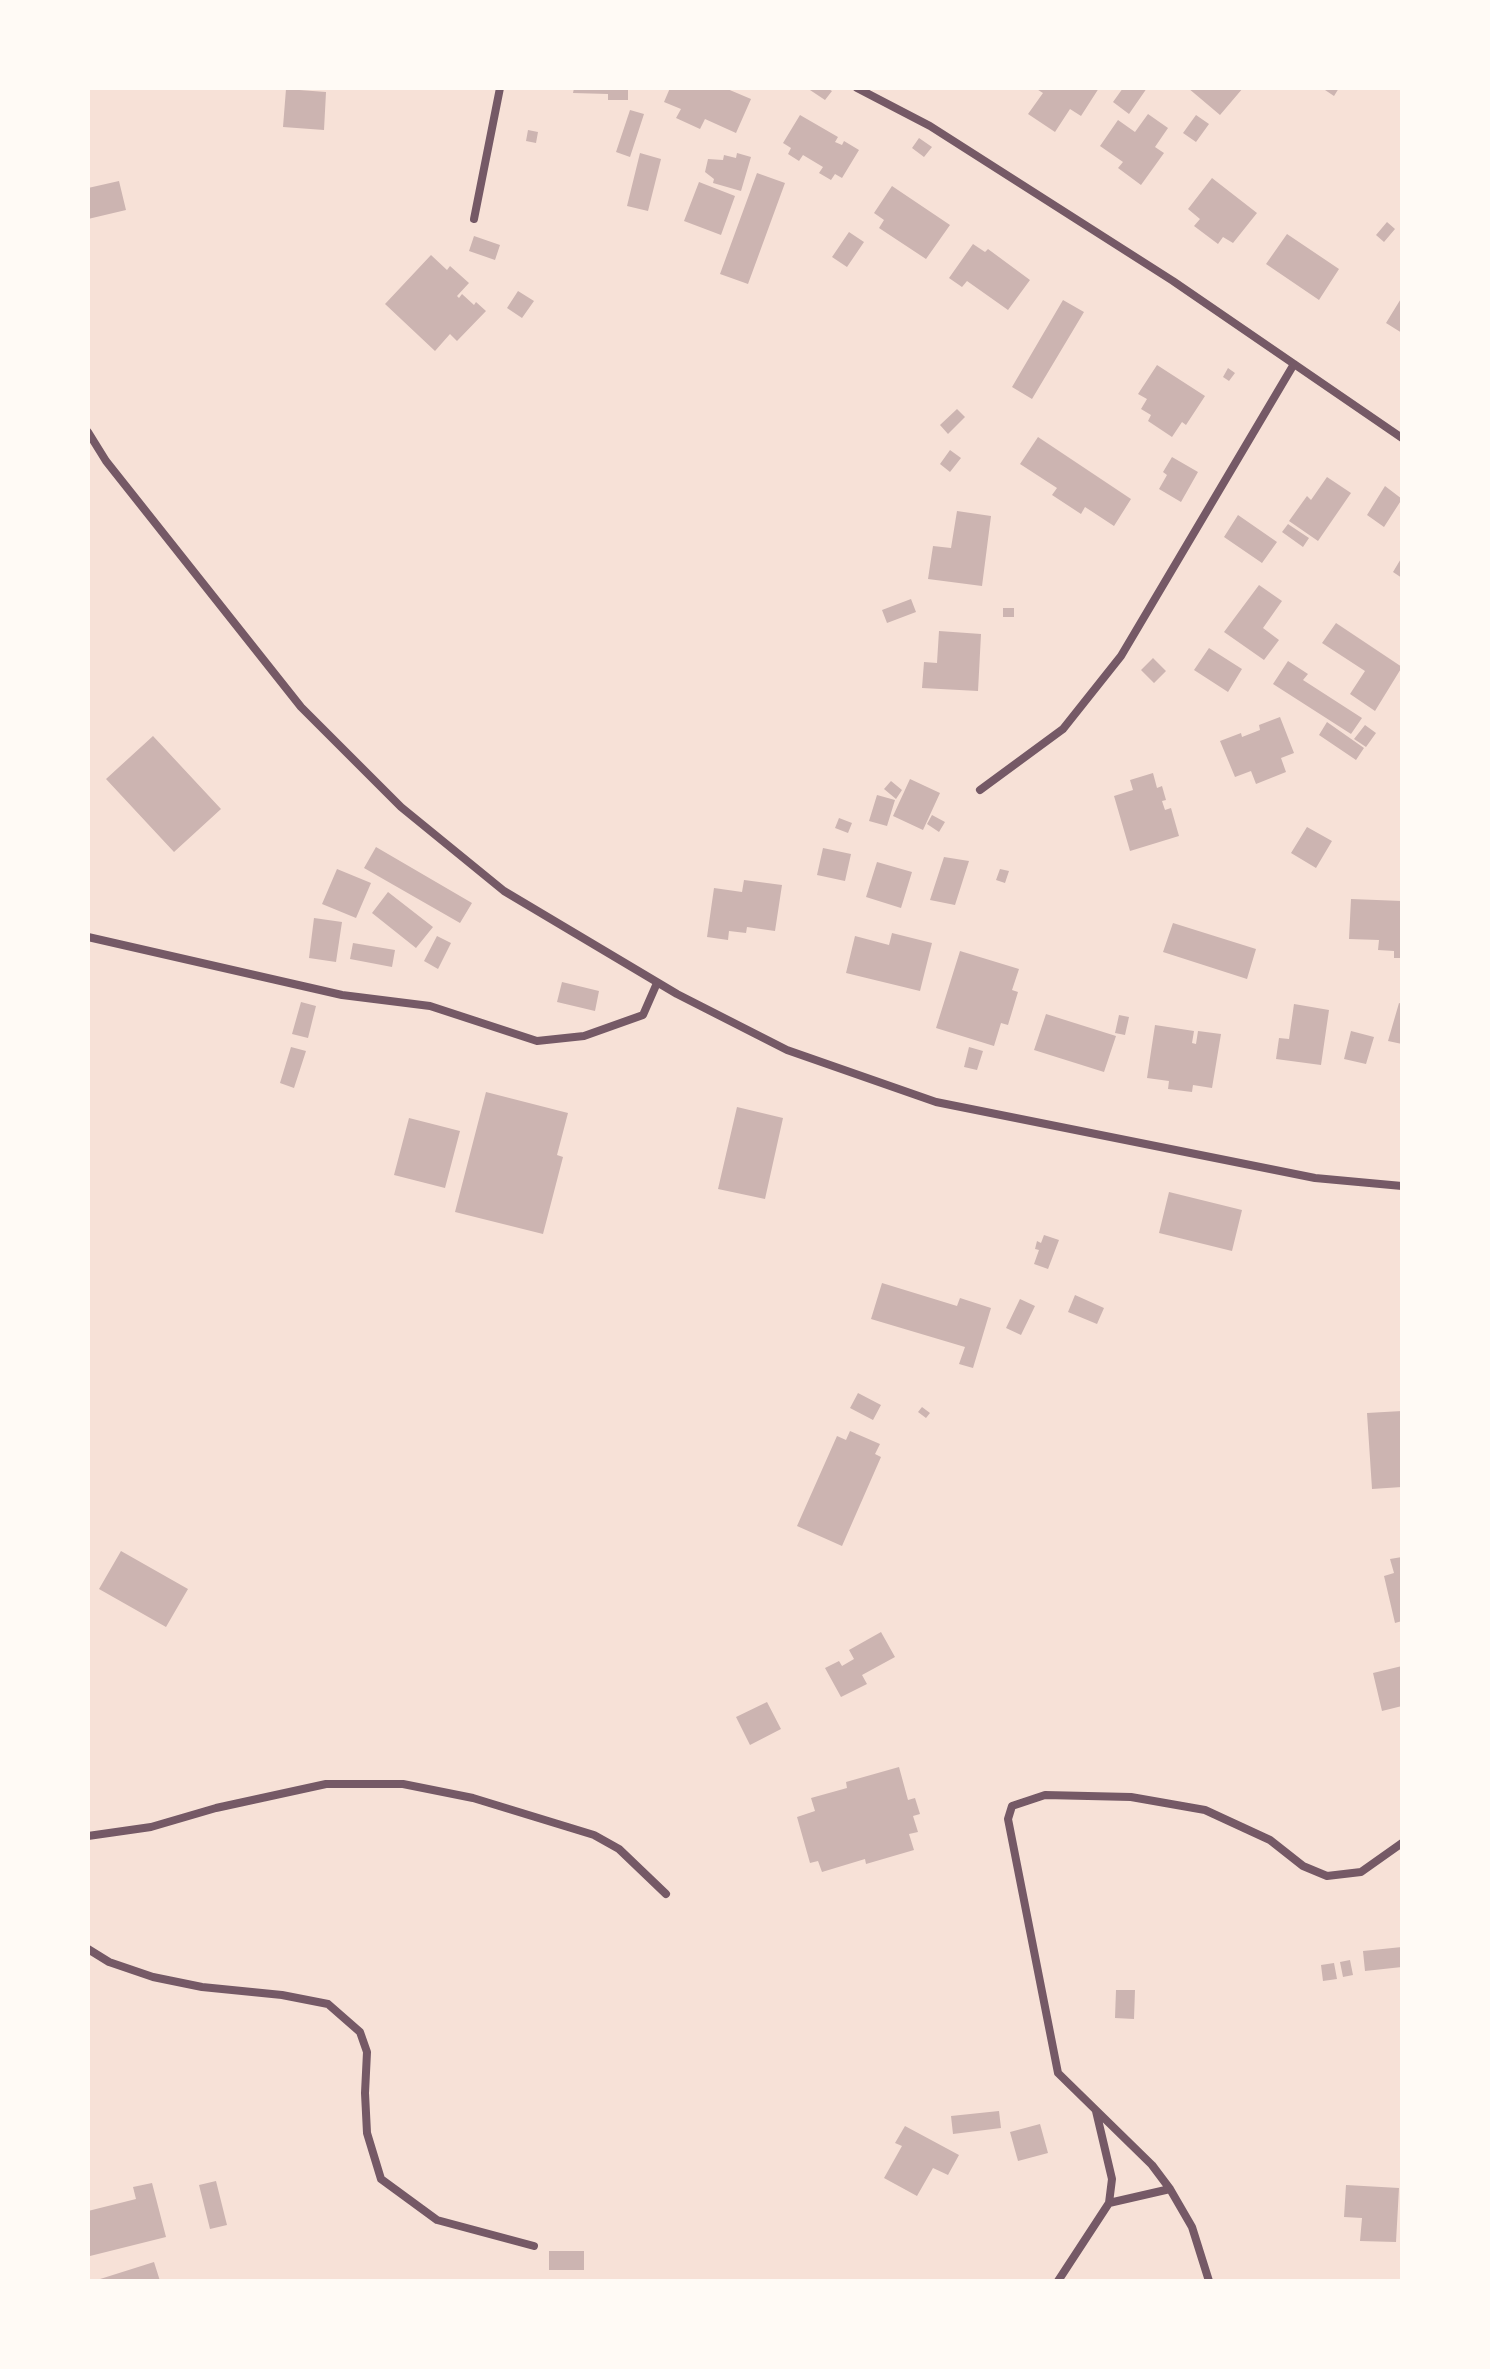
<!DOCTYPE html>
<style>
body{margin:0}
#map{position:relative;width:1490px;height:2369px;overflow:hidden;background:#f7e1d7;font-family:Lato,sans-serif}
canvas{display:block}
.frame{position:absolute;inset:0;border:90px solid #fffaf5;pointer-events:none}
</style>
<div id="map">
<canvas width="1490" height="2369"></canvas>
<div class="frame"></div>
</div>
<script>
const ctx = document.querySelector('canvas').getContext('2d');
ctx.lineJoin = 'round';
function paint(path, color) { ctx.fillStyle = color; ctx.fill(path, 'evenodd'); }
function strokePath(path, color, width, dash) { ctx.strokeStyle = color; ctx.lineWidth = width; ctx.lineCap = dash ? 'butt' : 'round'; ctx.setLineDash(dash || []); ctx.stroke(path); }
const building = new Path2D(`
 M 574,88 L 628,88 L 628,100 L 608,100 L 608,94 L 573,93 Z
 M 670,88 L 725,88 L 751,99 L 736,133 L 705,119 L 700,129 L 676,118 L 681,109 L 664,102 Z
 M 807,88 L 827,88 L 832,91 L 825,100 Z
 M 1035,88 L 1099,88 L 1081,116 L 1070,109 L 1055,132 L 1028,114 L 1043,93 Z
 M 1123,88 L 1147,88 L 1129,114 L 1113,102 Z
 M 1188,88 L 1243,88 L 1220,115 Z
 M 1322,88 L 1339,88 L 1334,96 Z
 M 286,89 L 326,92 L 324,130 L 283,127 Z
 M 630,110 L 644,114 L 630,157 L 616,152 Z
 M 1148,114 L 1168,128 L 1155,147 L 1164,153 L 1141,185 L 1118,168 L 1123,162 L 1100,146 L 1118,120 L 1135,132 Z
 M 800,115 L 838,137 L 835,142 L 842,145 L 844,141 L 859,150 L 842,178 L 835,174 L 831,180 L 819,173 L 823,167 L 803,155 L 799,161 L 788,154 L 791,148 L 783,143 Z
 M 1196,115 L 1209,124 L 1196,142 L 1183,133 Z
 M 528,130 L 538,132 L 536,143 L 526,141 Z
 M 919,138 L 932,147 L 924,157 L 912,148 Z
 M 640,153 L 661,159 L 648,211 L 627,206 Z
 M 737,153 L 751,157 L 741,191 L 713,183 L 714,179 L 705,172 L 708,159 L 723,160 L 724,155 L 736,158 Z
 M 757,173 L 785,183 L 748,284 L 720,274 Z
 M 1212,178 L 1257,213 L 1233,243 L 1223,237 L 1218,244 L 1194,226 L 1200,219 L 1188,209 Z
 M 119,181 L 126,210 L 88,219 L 88,188 Z
 M 699,182 L 735,196 L 721,235 L 684,221 Z
 M 892,186 L 950,225 L 926,259 L 879,228 L 884,220 L 874,213 Z
 M 1387,222 L 1395,229 L 1384,242 L 1376,235 Z
 M 849,232 L 864,242 L 847,267 L 832,257 Z
 M 1287,234 L 1339,269 L 1319,300 L 1266,264 Z
 M 474,236 L 500,245 L 495,260 L 469,251 Z
 M 973,244 L 985,252 L 988,249 L 1030,280 L 1008,310 L 967,281 L 962,287 L 949,278 Z
 M 431,255 L 447,270 L 450,266 L 469,283 L 457,296 L 459,298 L 462,294 L 474,305 L 476,302 L 486,311 L 457,341 L 450,334 L 435,351 L 385,304 Z
 M 518,291 L 534,301 L 522,318 L 507,308 Z
 M 1402,297 L 1402,333 L 1386,323 Z
 M 1063,300 L 1084,312 L 1032,399 L 1012,387 Z
 M 1157,365 L 1205,396 L 1186,425 L 1182,422 L 1172,437 L 1148,421 L 1151,415 L 1141,409 L 1147,399 L 1138,394 Z
 M 1228,368 L 1235,373 L 1229,381 L 1223,377 Z
 M 957,409 L 965,417 L 948,434 L 940,425 Z
 M 1038,437 L 1131,499 L 1114,526 L 1085,507 L 1081,514 L 1052,495 L 1057,488 L 1020,464 Z
 M 950,450 L 961,458 L 950,472 L 940,464 Z
 M 1172,457 L 1198,472 L 1181,502 L 1159,489 L 1167,475 L 1163,472 Z
 M 1327,477 L 1351,493 L 1318,541 L 1289,521 L 1307,496 L 1311,500 Z
 M 1385,486 L 1402,499 L 1384,527 L 1367,515 Z
 M 957,511 L 991,516 L 982,586 L 928,579 L 933,546 L 951,548 Z
 M 1238,515 L 1277,542 L 1262,563 L 1224,537 Z
 M 1288,524 L 1309,538 L 1303,547 L 1282,532 Z
 M 1402,557 L 1402,578 L 1393,572 Z
 M 1259,585 L 1282,601 L 1263,628 L 1279,640 L 1264,660 L 1224,632 Z
 M 911,599 L 916,612 L 887,623 L 882,610 Z
 M 1003,608 L 1014,608 L 1014,617 L 1003,617 Z
 M 1336,623 L 1402,667 L 1375,711 L 1350,694 L 1365,671 L 1322,643 Z
 M 939,631 L 981,634 L 978,691 L 922,688 L 924,662 L 937,663 Z
 M 1209,648 L 1242,669 L 1228,692 L 1194,670 Z
 M 1153,658 L 1166,671 L 1154,683 L 1141,670 Z
 M 1288,661 L 1308,674 L 1303,680 L 1362,718 L 1351,734 L 1273,684 Z
 M 1280,717 L 1294,753 L 1281,758 L 1286,772 L 1256,784 L 1251,771 L 1235,777 L 1220,741 L 1241,733 L 1242,737 L 1260,730 L 1259,725 Z
 M 1327,722 L 1364,748 L 1356,760 L 1319,735 Z
 M 1365,725 L 1376,733 L 1366,747 L 1354,739 Z
 M 153,736 L 221,809 L 174,852 L 106,779 Z
 M 1153,773 L 1157,788 L 1162,786 L 1166,800 L 1162,801 L 1165,810 L 1171,808 L 1179,836 L 1130,851 L 1114,796 L 1133,790 L 1130,780 Z
 M 910,779 L 940,793 L 923,830 L 893,816 Z
 M 891,781 L 902,790 L 896,799 L 884,789 Z
 M 877,795 L 895,800 L 887,826 L 869,821 Z
 M 932,815 L 945,822 L 939,832 L 927,824 Z
 M 839,818 L 852,823 L 848,833 L 835,828 Z
 M 1307,827 L 1332,841 L 1316,868 L 1291,853 Z
 M 376,847 L 472,903 L 460,923 L 364,868 Z
 M 823,848 L 851,854 L 845,881 L 817,875 Z
 M 944,857 L 969,861 L 955,905 L 930,900 Z
 M 877,862 L 912,872 L 901,908 L 866,897 Z
 M 337,869 L 371,883 L 356,918 L 322,904 Z
 M 1000,869 L 1009,871 L 1005,883 L 996,880 Z
 M 744,880 L 782,885 L 775,931 L 747,927 L 746,933 L 729,931 L 728,940 L 707,937 L 714,888 L 742,892 Z
 M 388,892 L 433,927 L 416,948 L 372,913 Z
 M 1351,899 L 1402,901 L 1402,958 L 1394,958 L 1394,951 L 1378,950 L 1379,940 L 1349,939 Z
 M 314,918 L 342,922 L 336,962 L 309,958 Z
 M 1173,923 L 1256,949 L 1247,979 L 1163,952 Z
 M 892,933 L 932,943 L 920,991 L 846,973 L 855,936 L 889,945 Z
 M 437,936 L 451,943 L 438,969 L 424,961 Z
 M 353,943 L 395,950 L 392,967 L 350,959 Z
 M 960,951 L 1019,969 L 1012,990 L 1018,992 L 1008,1025 L 1001,1023 L 994,1046 L 936,1028 Z
 M 562,982 L 599,991 L 595,1011 L 557,1002 Z
 M 301,1002 L 316,1006 L 308,1038 L 292,1034 Z
 M 1399,1003 L 1402,1004 L 1402,1044 L 1388,1041 Z
 M 1294,1004 L 1329,1010 L 1321,1065 L 1276,1059 L 1279,1038 L 1289,1039 Z
 M 1046,1014 L 1116,1036 L 1104,1072 L 1034,1050 Z
 M 1119,1015 L 1129,1017 L 1125,1035 L 1115,1033 Z
 M 1155,1025 L 1194,1031 L 1192,1043 L 1196,1044 L 1198,1031 L 1221,1034 L 1212,1088 L 1193,1085 L 1192,1092 L 1168,1089 L 1169,1081 L 1147,1078 Z
 M 1351,1031 L 1374,1037 L 1366,1064 L 1344,1059 Z
 M 291,1047 L 306,1051 L 294,1088 L 280,1083 Z
 M 969,1047 L 983,1051 L 977,1070 L 964,1067 Z
 M 486,1092 L 568,1113 L 557,1155 L 563,1157 L 543,1234 L 455,1212 Z
 M 737,1107 L 783,1118 L 765,1199 L 718,1189 Z
 M 409,1118 L 460,1131 L 445,1188 L 394,1175 Z
 M 1169,1192 L 1242,1210 L 1232,1251 L 1159,1233 Z
 M 1044,1235 L 1059,1240 L 1048,1269 L 1034,1264 L 1039,1250 L 1035,1249 L 1037,1241 L 1041,1243 Z
 M 882,1283 L 957,1306 L 960,1298 L 991,1308 L 973,1368 L 959,1364 L 965,1347 L 871,1319 Z
 M 1075,1295 L 1104,1308 L 1097,1324 L 1068,1312 Z
 M 1020,1299 L 1035,1306 L 1021,1335 L 1006,1328 Z
 M 858,1393 L 881,1405 L 873,1420 L 850,1408 Z
 M 922,1407 L 930,1413 L 926,1418 L 918,1412 Z
 M 1402,1411 L 1402,1487 L 1372,1489 L 1367,1413 Z
 M 850,1431 L 880,1444 L 875,1454 L 881,1457 L 842,1546 L 797,1526 L 837,1436 L 846,1440 Z
 M 121,1551 L 188,1589 L 166,1627 L 99,1589 Z
 M 1402,1557 L 1402,1621 L 1395,1623 L 1384,1576 L 1394,1573 L 1390,1559 Z
 M 881,1632 L 895,1657 L 862,1675 L 867,1684 L 841,1697 L 825,1668 L 839,1661 L 842,1666 L 854,1659 L 849,1650 Z
 M 1402,1666 L 1402,1706 L 1382,1711 L 1373,1673 Z
 M 767,1702 L 781,1729 L 750,1745 L 736,1717 Z
 M 899,1767 L 908,1800 L 915,1798 L 920,1814 L 913,1816 L 918,1832 L 909,1834 L 914,1850 L 866,1864 L 865,1859 L 822,1872 L 818,1861 L 810,1863 L 797,1817 L 815,1811 L 811,1798 L 847,1788 L 846,1782 Z
 M 1402,1947 L 1402,1967 L 1365,1971 L 1363,1951 Z
 M 1350,1960 L 1353,1975 L 1343,1977 L 1340,1962 Z
 M 1334,1963 L 1337,1979 L 1323,1981 L 1321,1965 Z
 M 1116,1990 L 1135,1990 L 1134,2019 L 1115,2018 Z
 M 999,2111 L 1001,2128 L 953,2134 L 951,2116 Z
 M 1040,2124 L 1048,2153 L 1018,2161 L 1010,2132 Z
 M 905,2126 L 959,2155 L 948,2175 L 933,2168 L 917,2196 L 884,2178 L 902,2146 L 895,2143 Z
 M 216,2181 L 227,2225 L 210,2229 L 199,2185 Z
 M 152,2183 L 166,2237 L 90,2256 L 88,2211 L 136,2199 L 133,2187 Z
 M 1346,2185 L 1399,2188 L 1396,2242 L 1360,2241 L 1362,2218 L 1344,2217 Z
 M 549,2251 L 584,2251 L 584,2270 L 549,2270 Z
 M 154,2262 L 160,2281 L 97,2281 L 97,2280 Z`);
const minor = new Path2D(`
 M 857,88 L 930,126 L 1173,281 L 1402,438
 M 474,219 L 500,88
 M 88,432 L 106,461 L 301,707 L 401,807 L 504,891 L 677,994 L 787,1050 L 936,1102 L 1315,1178 L 1402,1186
 M 980,790 L 1063,729 L 1121,656 L 1294,364
 M 88,937 L 342,995 L 430,1006 L 537,1041 L 584,1036 L 643,1015 L 657,983
 M 88,1836 L 151,1827 L 216,1808 L 326,1784 L 403,1784 L 473,1798 L 594,1835 L 619,1849 L 666,1894
 M 88,1949 L 109,1962 L 153,1977 L 202,1987 L 282,1995 L 328,2004 L 360,2032 L 367,2052 L 365,2093 L 367,2133 L 381,2179 L 437,2220 L 534,2246
 M 1109,2203 L 1170,2189
 M 1058,2281 L 1109,2203 L 1112,2179 L 1096,2111
 M 1209,2281 L 1192,2227 L 1170,2189 L 1152,2165 L 1058,2073 L 1008,1819 L 1012,1806 L 1045,1795 L 1131,1797 L 1205,1810 L 1270,1840 L 1303,1866 L 1327,1876 L 1361,1872 L 1402,1843`);
paint(building, '#ccb4b1');
strokePath(minor, '#755966', 8);
</script>
